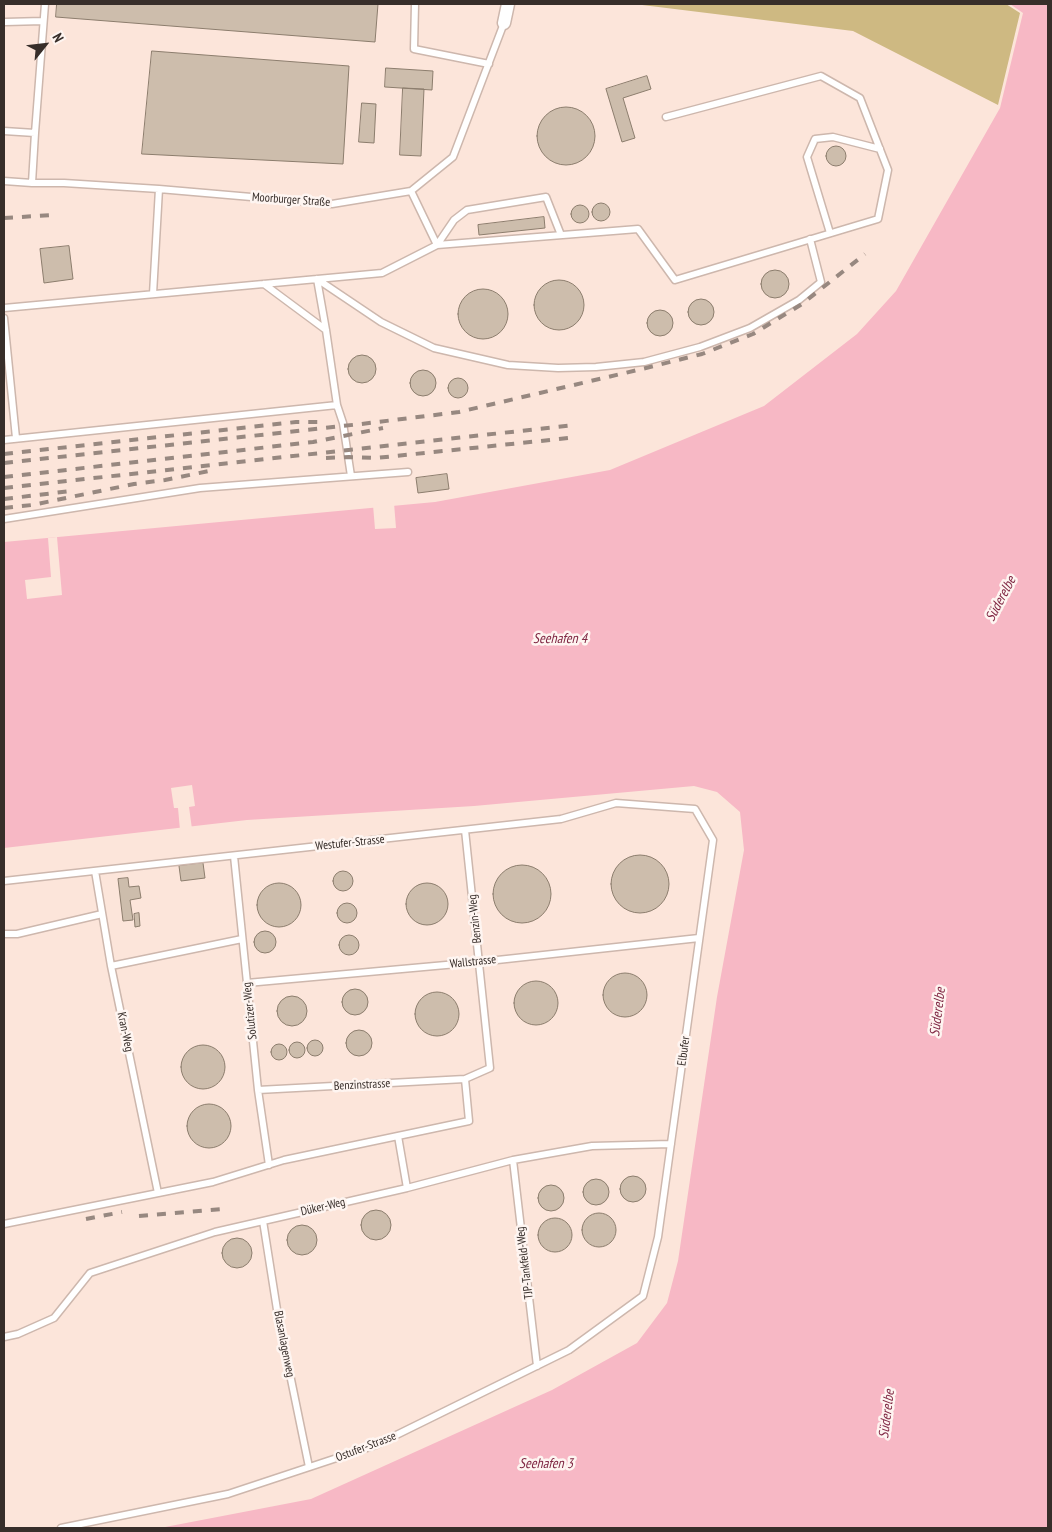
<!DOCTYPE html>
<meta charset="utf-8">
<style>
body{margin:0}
#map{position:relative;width:1052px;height:1532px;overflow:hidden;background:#fce5da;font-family:"PT Sans Narrow",sans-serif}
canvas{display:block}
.frame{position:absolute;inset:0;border:5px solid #372e2a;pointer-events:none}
.north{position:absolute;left:20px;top:20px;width:50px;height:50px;-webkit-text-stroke:4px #fef5f1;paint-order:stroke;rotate:61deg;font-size:14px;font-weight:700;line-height:20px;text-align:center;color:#372e2a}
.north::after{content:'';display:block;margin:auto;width:18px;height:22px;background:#372e2a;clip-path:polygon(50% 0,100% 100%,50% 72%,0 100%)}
</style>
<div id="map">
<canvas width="1052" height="1532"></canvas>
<div class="frame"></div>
<div class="north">N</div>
</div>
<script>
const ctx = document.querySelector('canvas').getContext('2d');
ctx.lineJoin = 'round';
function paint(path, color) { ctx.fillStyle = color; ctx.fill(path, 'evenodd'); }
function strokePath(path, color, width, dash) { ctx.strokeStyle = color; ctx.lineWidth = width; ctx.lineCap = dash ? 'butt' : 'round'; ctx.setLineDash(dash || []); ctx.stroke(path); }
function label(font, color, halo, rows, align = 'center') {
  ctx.font = font + ' "PT Sans Narrow",sans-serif'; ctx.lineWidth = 5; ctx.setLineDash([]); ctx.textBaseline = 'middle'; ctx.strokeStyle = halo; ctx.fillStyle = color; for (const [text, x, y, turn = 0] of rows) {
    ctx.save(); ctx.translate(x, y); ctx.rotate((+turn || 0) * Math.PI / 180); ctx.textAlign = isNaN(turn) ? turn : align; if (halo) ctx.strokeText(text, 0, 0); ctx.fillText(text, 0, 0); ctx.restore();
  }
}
const green = new Path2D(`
 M 634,4 L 1006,4 L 1020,13 L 998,105 L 853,31 Z`);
const water = new Path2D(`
 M 1010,4 L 1048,4 L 1048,1528 L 160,1528 L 311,1499 L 552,1390 L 637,1343 L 667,1303 L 678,1261 L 717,997 L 744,850 L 740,812 L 717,792 L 694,786 L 474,806 L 247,820 L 4,848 L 4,542 L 435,502 L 610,470 L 764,406 L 857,334 L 896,291 L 1000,108 L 1023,13 Z`);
const pier = new Path2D(`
 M 394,503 L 396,528 L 375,529 L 373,505 Z
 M 57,537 L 62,595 L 27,599 L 25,580 L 51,577 L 48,538 Z
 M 192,785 L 195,806 L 189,807 L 192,829 L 180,830 L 178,808 L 174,808 L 171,788 Z`);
const building = new Path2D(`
 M 57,4 L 378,4 L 375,42 L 56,17 Z
 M 152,51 L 349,66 L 343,164 L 142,154 Z
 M 386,68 L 433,71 L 432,90 L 385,87 Z
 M 647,76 L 651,89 L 623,98 L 635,138 L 622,142 L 606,89 Z
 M 403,88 L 424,89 L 421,156 L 400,155 Z
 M 362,103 L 376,104 L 374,143 L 359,142 Z
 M537 136a29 29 0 1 1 58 0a29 29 0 1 1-58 0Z
 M826 156a10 10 0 1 1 20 0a10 10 0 1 1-20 0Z
 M592 212a9 9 0 1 1 18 0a9 9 0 1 1-18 0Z
 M571 214a9 9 0 1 1 18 0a9 9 0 1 1-18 0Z
 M 544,217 L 545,228 L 479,235 L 478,225 Z
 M 69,246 L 73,279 L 44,283 L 40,249 Z
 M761 284a14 14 0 1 1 28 0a14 14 0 1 1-28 0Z
 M534 305a25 25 0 1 1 50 0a25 25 0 1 1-50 0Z
 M458 314a25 25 0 1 1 50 0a25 25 0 1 1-50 0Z
 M688 312a13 13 0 1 1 26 0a13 13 0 1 1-26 0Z
 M647 323a13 13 0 1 1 26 0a13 13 0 1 1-26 0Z
 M348 369a14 14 0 1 1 28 0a14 14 0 1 1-28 0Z
 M410 383a13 13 0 1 1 26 0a13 13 0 1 1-26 0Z
 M448 388a10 10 0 1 1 20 0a10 10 0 1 1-20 0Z
 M 447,474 L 449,489 L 418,493 L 416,478 Z
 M611 884a29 29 0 1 1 58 0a29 29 0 1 1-58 0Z
 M 203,863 L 205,878 L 181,881 L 179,866 Z
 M493 894a29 29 0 1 1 58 0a29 29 0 1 1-58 0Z
 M333 881a10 10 0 1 1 20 0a10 10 0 1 1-20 0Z
 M 128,878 L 129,887 L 139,886 L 141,898 L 130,900 L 133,920 L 123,921 L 118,879 Z
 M257 905a22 22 0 1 1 44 0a22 22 0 1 1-44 0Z
 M406 904a21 21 0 1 1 42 0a21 21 0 1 1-42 0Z
 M337 913a10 10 0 1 1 20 0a10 10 0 1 1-20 0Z
 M 139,913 L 140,926 L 135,927 L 134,914 Z
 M254 942a11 11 0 1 1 22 0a11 11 0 1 1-22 0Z
 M339 945a10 10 0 1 1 20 0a10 10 0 1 1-20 0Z
 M603 995a22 22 0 1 1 44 0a22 22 0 1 1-44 0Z
 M514 1003a22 22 0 1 1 44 0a22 22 0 1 1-44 0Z
 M342 1002a13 13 0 1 1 26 0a13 13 0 1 1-26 0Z
 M415 1014a22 22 0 1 1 44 0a22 22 0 1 1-44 0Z
 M277 1011a15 15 0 1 1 30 0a15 15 0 1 1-30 0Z
 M346 1043a13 13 0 1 1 26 0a13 13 0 1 1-26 0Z
 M307 1048a8 8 0 1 1 16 0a8 8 0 1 1-16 0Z
 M289 1050a8 8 0 1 1 16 0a8 8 0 1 1-16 0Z
 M271 1052a8 8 0 1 1 16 0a8 8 0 1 1-16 0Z
 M181 1067a22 22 0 1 1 44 0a22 22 0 1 1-44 0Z
 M187 1126a22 22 0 1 1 44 0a22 22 0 1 1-44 0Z
 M620 1189a13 13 0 1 1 26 0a13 13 0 1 1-26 0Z
 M583 1192a13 13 0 1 1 26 0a13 13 0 1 1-26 0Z
 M538 1198a13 13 0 1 1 26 0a13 13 0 1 1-26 0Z
 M361 1225a15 15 0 1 1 30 0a15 15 0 1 1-30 0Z
 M582 1230a17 17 0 1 1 34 0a17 17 0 1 1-34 0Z
 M538 1235a17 17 0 1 1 34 0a17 17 0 1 1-34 0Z
 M287 1240a15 15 0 1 1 30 0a15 15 0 1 1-30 0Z
 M222 1253a15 15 0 1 1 30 0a15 15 0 1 1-30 0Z`);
const service = new Path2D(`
 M 415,4 L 414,49 L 489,64
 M 5,22 L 43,21
 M 4,131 L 35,133 L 32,183
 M 35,133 L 45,4
 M 4,181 L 32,183 L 64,183 L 159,189 L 332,204 L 411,191 L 453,157 L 504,23
 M 411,191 L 437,245 L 638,229 L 675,280 L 878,219 L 888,170 L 860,98 L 821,76 L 666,117
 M 830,233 L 807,157 L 815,139 L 833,137 L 880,149
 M 317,279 L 381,322 L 434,348 L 508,365 L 558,368 L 596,367 L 644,362 L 700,347 L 750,328 L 799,300 L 821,282 L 810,239
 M 317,279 L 326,330 L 337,405 L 343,423 L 351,476
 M 264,284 L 326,330
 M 153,294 L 159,189
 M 4,308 L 382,273 L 437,245 L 454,220 L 467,210 L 546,197 L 561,235
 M 4,318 L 16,438
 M 4,440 L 337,405
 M 4,519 L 200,488 L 408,472
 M 234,856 L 258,1090 L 269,1165
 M 95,871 L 111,966 L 158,1193
 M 4,881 L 561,819 L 616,803 L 695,809 L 713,840 L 658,1237 L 643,1296 L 569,1350 L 376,1445 L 228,1494 L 61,1528
 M 4,934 L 17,934 L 102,914
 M 111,966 L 242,939
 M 247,983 L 479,962 L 699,938
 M 258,1090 L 465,1079 L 490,1068 L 465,830
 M 398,1136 L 407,1188
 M 513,1160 L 537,1366
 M 263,1221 L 278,1316 L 309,1467
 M 4,1224 L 213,1182 L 284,1160 L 469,1121 L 465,1079
 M 4,1337 L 18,1334 L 54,1318 L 90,1273 L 215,1232 L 407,1188 L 513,1160 L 592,1146 L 671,1144`);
const minor = new Path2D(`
 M 504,23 L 508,4`);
const rail = new Path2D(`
 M 4,218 L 53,215
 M 4,454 L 296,422 L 322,422
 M 326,458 L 349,457 L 376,458 L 569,438
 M 4,463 L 361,424 L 459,412 L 646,368 L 702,354 L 753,334 L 802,304 L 865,254
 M 4,477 L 313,442 L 383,428
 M 4,488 L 574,425
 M 4,499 L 71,491
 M 4,508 L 32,505 L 134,484 L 165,480 L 209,471
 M 139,1216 L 224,1209
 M 86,1219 L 122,1212`);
const streetNames = [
 ["Moorburger Straße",291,200,4],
 ["Westufer-Strasse",350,843,-6],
 ["Benzin-Weg",475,919,-96],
 ["Wallstrasse",473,962,-6],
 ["Solutizer-Weg",250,1011,-96],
 ["Kran-Weg",125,1032,78],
 ["Elbufer",684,1051,-82],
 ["Benzinstrasse",362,1085,-3],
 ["Düker-Weg",323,1207,-13],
 ["TJP-Tankfeld-Weg",525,1263,-97],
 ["Blasanlagenweg",284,1344,79],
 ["Ostufer-Strasse",366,1447,-21]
];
const waterNames = [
 ["Süderelbe",1001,599,-62],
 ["Seehafen 4",560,639],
 ["Süderelbe",938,1012,-83],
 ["Süderelbe",887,1414,-83],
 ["Seehafen 3",546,1464]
];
paint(green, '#ceb982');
paint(water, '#f7b8c5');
paint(pier, '#fce5da');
paint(building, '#cdbdac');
strokePath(building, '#8c7d6d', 1);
strokePath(service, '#cdb7ad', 9);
strokePath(minor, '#cdb7ad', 15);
strokePath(service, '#fff', 6);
strokePath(minor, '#fff', 12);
strokePath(rail, '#978880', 4, [9, 9]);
label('12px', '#372e2a', '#fef5f1', streetNames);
label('italic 14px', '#802844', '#fef5f1', waterNames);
</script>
